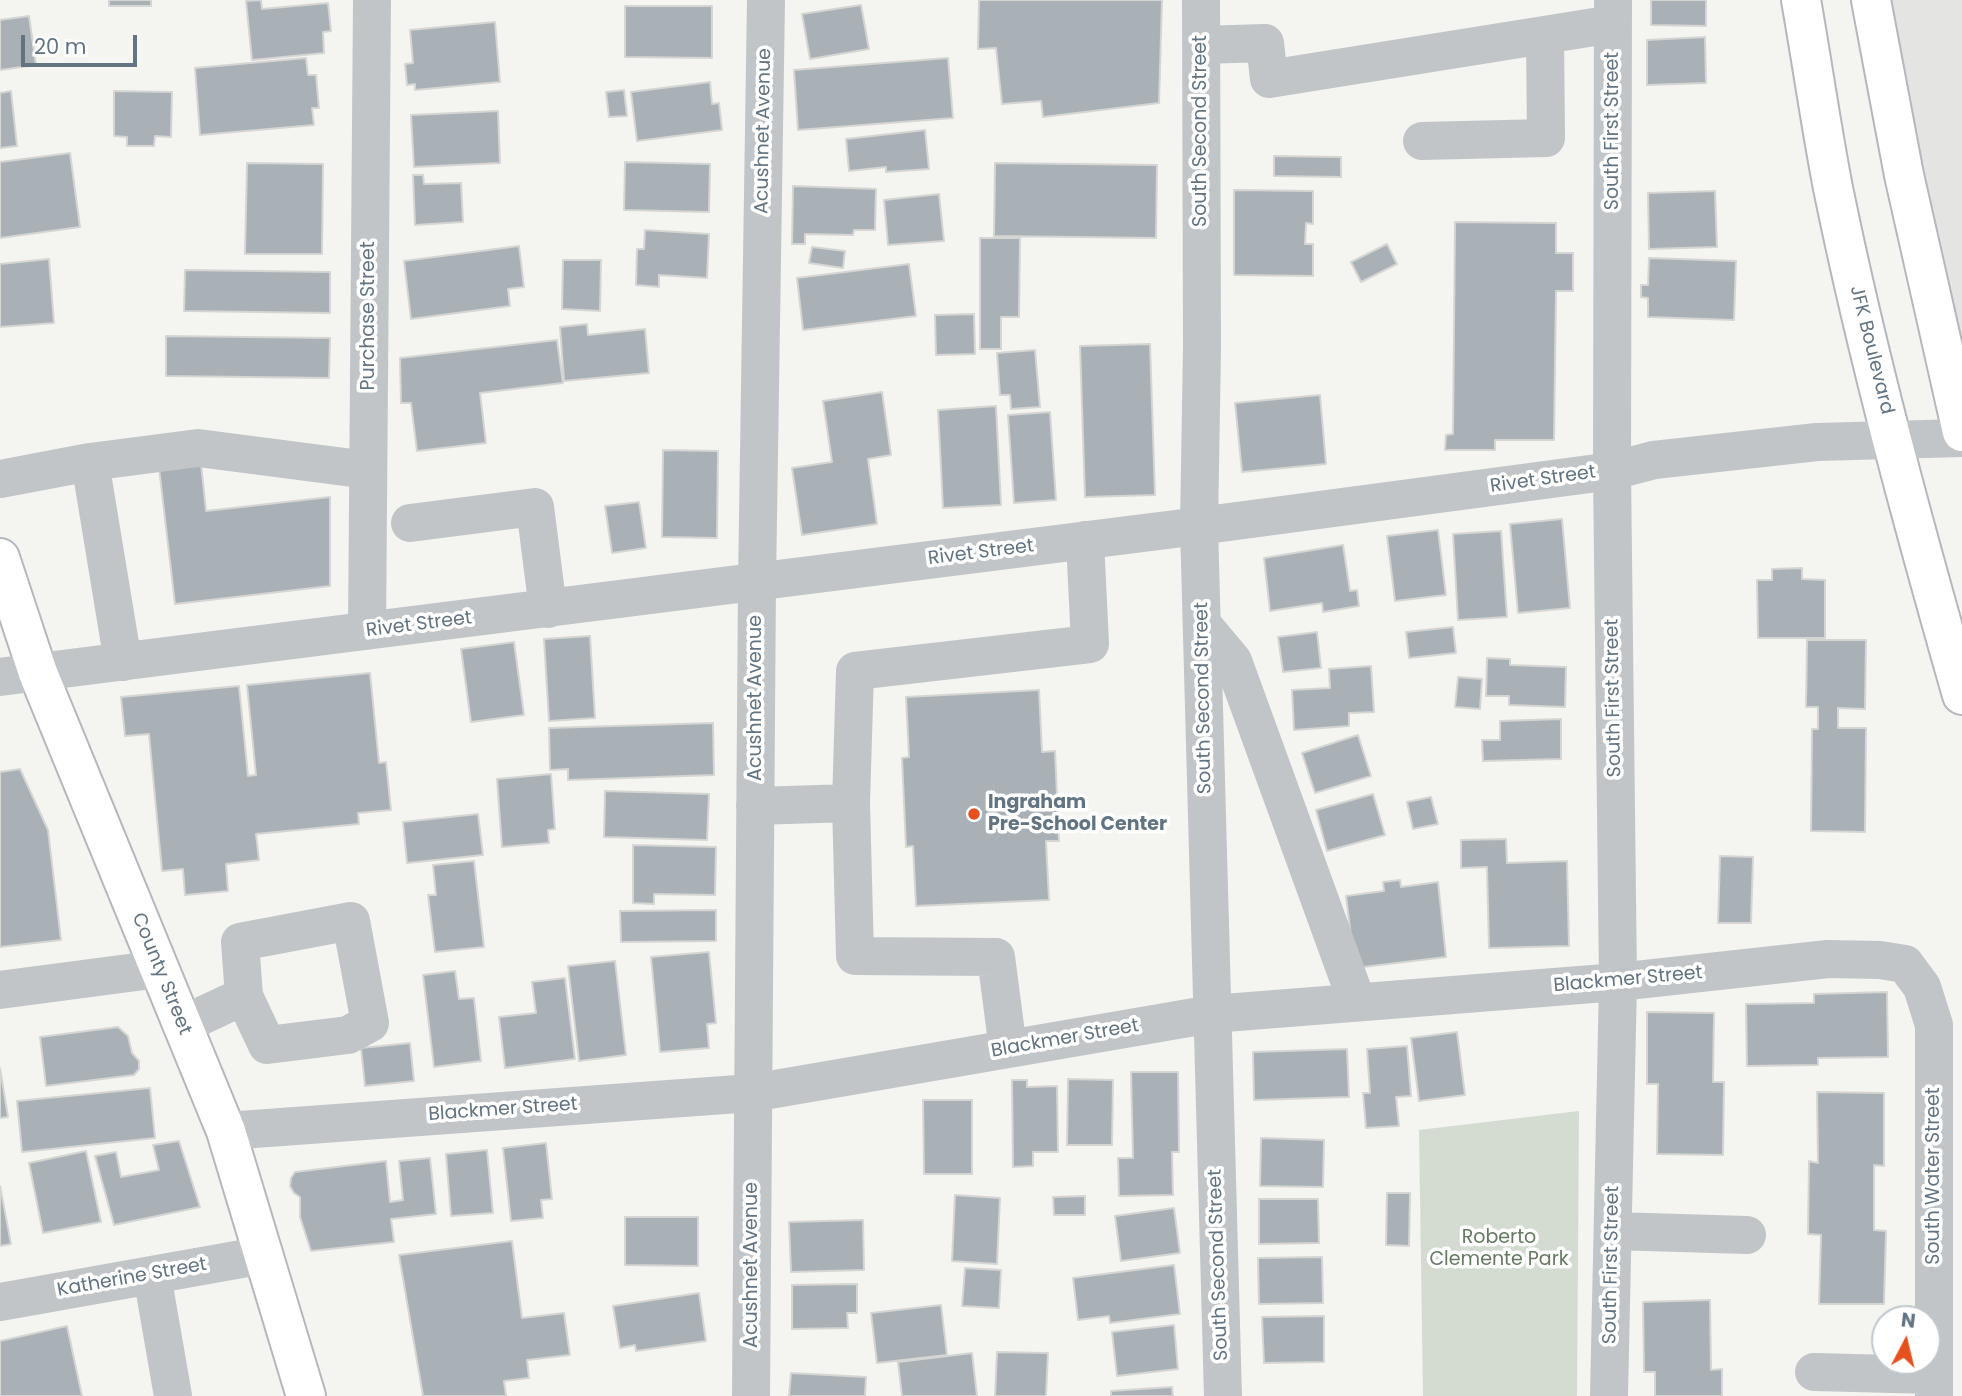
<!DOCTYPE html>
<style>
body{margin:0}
#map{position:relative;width:1962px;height:1396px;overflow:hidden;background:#f4f4f0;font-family:Poppins,sans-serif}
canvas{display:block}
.north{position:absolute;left:1871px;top:1305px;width:70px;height:70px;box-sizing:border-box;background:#fff;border:2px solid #c0c7cd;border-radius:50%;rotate:7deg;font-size:19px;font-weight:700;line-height:28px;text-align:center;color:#627381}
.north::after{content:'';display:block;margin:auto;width:24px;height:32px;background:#e6501e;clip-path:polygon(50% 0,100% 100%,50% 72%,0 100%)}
.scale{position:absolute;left:21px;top:35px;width:116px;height:32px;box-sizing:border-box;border:4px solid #627381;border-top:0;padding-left:9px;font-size:21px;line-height:24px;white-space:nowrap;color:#627381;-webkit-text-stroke:5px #fff;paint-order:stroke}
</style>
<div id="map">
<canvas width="1962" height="1396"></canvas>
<div class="north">N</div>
<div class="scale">20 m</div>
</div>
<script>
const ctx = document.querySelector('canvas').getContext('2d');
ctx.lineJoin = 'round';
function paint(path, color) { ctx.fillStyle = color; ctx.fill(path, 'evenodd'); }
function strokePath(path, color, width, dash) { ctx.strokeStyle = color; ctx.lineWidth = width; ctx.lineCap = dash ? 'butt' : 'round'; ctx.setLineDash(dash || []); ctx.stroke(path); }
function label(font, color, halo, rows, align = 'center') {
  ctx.font = font + ' Poppins,sans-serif'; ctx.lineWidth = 7; ctx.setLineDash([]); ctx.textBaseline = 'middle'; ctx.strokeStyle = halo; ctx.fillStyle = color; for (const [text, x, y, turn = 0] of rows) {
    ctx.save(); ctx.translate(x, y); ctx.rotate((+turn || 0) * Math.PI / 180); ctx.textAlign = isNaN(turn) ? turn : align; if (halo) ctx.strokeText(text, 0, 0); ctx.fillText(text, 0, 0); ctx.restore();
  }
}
const built = new Path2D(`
 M 1871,0 L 1962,0 L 1962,432 Z`);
const green = new Path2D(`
 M 1579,1111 L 1577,1396 L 1423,1396 L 1419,1130 Z`);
const building = new Path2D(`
 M 109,0 L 151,0 L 151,6 L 109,6 Z
 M 261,0 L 262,9 L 328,3 L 331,31 L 323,32 L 324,53 L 252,60 L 246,1 Z
 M 979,0 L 1162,0 L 1159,103 L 1043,117 L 1041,101 L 1002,104 L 996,48 L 978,49 Z
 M 1651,0 L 1706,0 L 1706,26 L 1651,25 Z
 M 861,5 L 869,49 L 810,59 L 802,14 Z
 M 625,6 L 712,6 L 712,58 L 625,57 Z
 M 29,16 L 36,65 L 0,70 L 0,20 Z
 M 495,22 L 500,82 L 415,90 L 415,84 L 407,85 L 405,64 L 413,63 L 410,30 Z
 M 1705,37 L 1706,83 L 1647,85 L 1647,40 Z
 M 306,58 L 308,75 L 316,75 L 319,108 L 312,108 L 314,125 L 200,135 L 195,68 Z
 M 948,58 L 953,118 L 798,130 L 794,70 Z
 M 710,82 L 712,104 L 719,103 L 722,130 L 637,141 L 631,92 Z
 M 624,90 L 627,116 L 609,117 L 606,92 Z
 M 11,91 L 17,146 L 0,148 L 0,93 Z
 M 114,91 L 172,92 L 171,137 L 155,136 L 154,146 L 127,146 L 127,137 L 114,136 Z
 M 498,111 L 500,163 L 414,167 L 411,115 Z
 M 925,130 L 929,169 L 886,172 L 886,167 L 849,171 L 846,139 Z
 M 70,153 L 80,227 L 0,238 L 0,162 Z
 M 1274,156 L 1341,157 L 1341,177 L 1274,176 Z
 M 625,162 L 710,164 L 709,212 L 624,210 Z
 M 247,163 L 323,164 L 322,254 L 245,254 Z
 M 995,163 L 1157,165 L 1156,238 L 994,236 Z
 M 413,175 L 423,175 L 424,184 L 461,183 L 463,222 L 415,225 Z
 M 793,186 L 876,189 L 875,230 L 854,230 L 853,235 L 805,234 L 805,244 L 792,244 Z
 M 1234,190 L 1313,191 L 1313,224 L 1306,223 L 1305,244 L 1313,244 L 1313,276 L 1234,275 Z
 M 1715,191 L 1717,247 L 1649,249 L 1648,193 Z
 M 939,194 L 944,241 L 888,245 L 884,200 Z
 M 1455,222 L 1556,223 L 1556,253 L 1573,253 L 1573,291 L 1556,291 L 1554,440 L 1495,440 L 1495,450 L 1445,450 L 1446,435 L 1453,434 Z
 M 645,230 L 709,234 L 707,278 L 659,275 L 659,287 L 636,285 L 637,249 L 644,249 Z
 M 980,238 L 1020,238 L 1019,317 L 1001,317 L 1001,349 L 980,349 Z
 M 1387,244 L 1397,264 L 1361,282 L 1351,262 Z
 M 519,246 L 524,287 L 508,289 L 510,306 L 411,319 L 404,261 Z
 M 812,247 L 845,251 L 843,268 L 809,263 Z
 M 1649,258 L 1736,261 L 1734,320 L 1648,317 L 1648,298 L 1641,297 L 1641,285 L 1648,285 Z
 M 49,259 L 54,323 L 0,327 L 0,264 Z
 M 563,260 L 601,260 L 600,311 L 562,309 Z
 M 909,264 L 916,316 L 803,330 L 797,278 Z
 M 185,270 L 330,272 L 330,313 L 184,311 Z
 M 974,314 L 975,354 L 936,355 L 935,315 Z
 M 587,324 L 588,335 L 645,329 L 649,373 L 564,381 L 560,327 Z
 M 166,336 L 330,338 L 329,378 L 166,376 Z
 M 557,340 L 563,383 L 480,393 L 486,443 L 417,451 L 411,403 L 401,403 L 400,358 Z
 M 1150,344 L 1155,495 L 1085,497 L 1080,346 Z
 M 1035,350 L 1040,407 L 1011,409 L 1010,395 L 1000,395 L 997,353 Z
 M 882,392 L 891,455 L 868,459 L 877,524 L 802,535 L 792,468 L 832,462 L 823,401 Z
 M 1320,395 L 1326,464 L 1242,472 L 1235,403 Z
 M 996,406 L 1001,505 L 943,508 L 938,410 Z
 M 1050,412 L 1056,500 L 1014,503 L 1008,415 Z
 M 663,450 L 718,451 L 717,538 L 662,537 Z
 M 201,463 L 206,511 L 330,497 L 330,586 L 175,604 L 159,468 Z
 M 639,502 L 646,548 L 612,553 L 605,506 Z
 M 1562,519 L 1570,608 L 1518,613 L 1510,524 Z
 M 1438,530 L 1446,595 L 1395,601 L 1387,536 Z
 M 1501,531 L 1507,617 L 1458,620 L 1453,534 Z
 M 1343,545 L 1350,591 L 1357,590 L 1359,606 L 1323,612 L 1322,603 L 1270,611 L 1264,558 Z
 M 1802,568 L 1802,579 L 1825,580 L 1825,638 L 1758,638 L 1757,580 L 1772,580 L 1772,569 Z
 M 1453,627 L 1456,653 L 1409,658 L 1406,632 Z
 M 1317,632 L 1321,668 L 1283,672 L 1278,637 Z
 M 590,636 L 595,718 L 549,721 L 544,639 Z
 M 1807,640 L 1866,640 L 1865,709 L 1838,708 L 1838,728 L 1866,728 L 1865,832 L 1811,831 L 1812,729 L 1818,729 L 1818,707 L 1806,707 Z
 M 514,642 L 524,715 L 471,722 L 461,649 Z
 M 1487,658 L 1510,659 L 1510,665 L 1566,667 L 1565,707 L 1509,705 L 1509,696 L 1486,696 Z
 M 1371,666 L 1374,712 L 1349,713 L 1349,726 L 1294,730 L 1292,690 L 1330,688 L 1329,669 Z
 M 370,673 L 379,763 L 386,762 L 391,810 L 358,813 L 359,824 L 256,834 L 259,860 L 226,864 L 228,891 L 185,895 L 183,869 L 162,871 L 149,734 L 125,736 L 121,697 L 239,686 L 248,776 L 256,775 L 247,685 Z
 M 1458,677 L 1482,679 L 1480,709 L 1455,707 Z
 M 1039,690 L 1042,752 L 1055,751 L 1059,841 L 1046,841 L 1049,900 L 916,906 L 913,846 L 906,847 L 902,758 L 909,757 L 906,697 Z
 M 1561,719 L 1561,759 L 1483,761 L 1482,740 L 1500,740 L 1500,721 Z
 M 713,723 L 714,775 L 568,780 L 568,769 L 550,770 L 549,728 Z
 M 1358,735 L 1371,776 L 1315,793 L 1302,753 Z
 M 20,769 L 48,830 L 61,940 L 0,947 L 0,772 Z
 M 551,774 L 555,829 L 548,830 L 549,843 L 502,847 L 497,779 Z
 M 605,791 L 709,794 L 707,840 L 604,837 Z
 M 1373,794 L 1385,835 L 1327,851 L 1316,810 Z
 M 1431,797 L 1438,824 L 1413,829 L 1407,802 Z
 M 478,814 L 483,855 L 407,863 L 403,822 Z
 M 1506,839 L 1507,863 L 1567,861 L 1569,946 L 1489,948 L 1487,867 L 1461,868 L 1461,840 Z
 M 633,845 L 716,847 L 715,895 L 654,894 L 654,904 L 633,903 Z
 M 1720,856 L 1753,857 L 1751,923 L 1718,923 Z
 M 474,861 L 484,947 L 435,952 L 428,895 L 436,895 L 433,865 Z
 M 1400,880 L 1401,887 L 1438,882 L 1446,957 L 1355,968 L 1346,896 L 1384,891 L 1383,882 Z
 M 716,910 L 716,941 L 621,942 L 620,911 Z
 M 709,952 L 716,1023 L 707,1024 L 709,1048 L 660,1052 L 651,957 Z
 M 615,961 L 626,1055 L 579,1061 L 568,966 Z
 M 455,971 L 459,999 L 474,998 L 481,1061 L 434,1067 L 423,975 Z
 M 565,978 L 575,1059 L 505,1068 L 499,1017 L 536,1013 L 532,982 Z
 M 1887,992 L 1888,1057 L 1818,1058 L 1818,1065 L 1747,1066 L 1746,1004 L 1814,1003 L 1814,994 Z
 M 1647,1012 L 1714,1013 L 1713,1082 L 1724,1082 L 1723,1155 L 1657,1154 L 1658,1084 L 1647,1084 Z
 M 118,1027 L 128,1036 L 132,1053 L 139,1061 L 139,1069 L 134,1075 L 46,1086 L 40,1037 Z
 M 1457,1032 L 1465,1095 L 1419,1101 L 1411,1038 Z
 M 410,1043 L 414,1081 L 365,1086 L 361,1048 Z
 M 1407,1046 L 1411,1096 L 1396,1097 L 1399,1126 L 1366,1128 L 1363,1093 L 1370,1093 L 1367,1049 Z
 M 1347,1049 L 1349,1097 L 1254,1100 L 1253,1052 Z
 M 0,1068 L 8,1117 L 0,1118 Z
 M 1131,1072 L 1178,1072 L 1179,1152 L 1172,1152 L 1173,1195 L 1119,1196 L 1118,1158 L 1133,1158 Z
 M 1068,1079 L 1113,1080 L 1112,1145 L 1067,1145 Z
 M 1012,1080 L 1027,1080 L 1027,1087 L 1057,1086 L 1058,1152 L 1033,1152 L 1033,1166 L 1013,1167 Z
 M 150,1088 L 155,1138 L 22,1152 L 17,1101 Z
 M 1817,1092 L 1884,1093 L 1884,1166 L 1874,1165 L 1874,1230 L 1886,1231 L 1884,1304 L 1819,1304 L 1821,1235 L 1808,1234 L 1809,1161 L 1818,1163 Z
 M 923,1100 L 972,1100 L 972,1174 L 924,1174 Z
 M 1261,1138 L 1324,1140 L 1323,1187 L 1260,1186 Z
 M 179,1141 L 200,1207 L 114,1225 L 95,1156 L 116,1152 L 121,1177 L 159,1170 L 153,1145 Z
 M 546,1143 L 552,1199 L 541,1200 L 543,1218 L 511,1221 L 503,1148 Z
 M 487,1150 L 493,1213 L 451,1216 L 446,1154 Z
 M 86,1151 L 101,1222 L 43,1233 L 29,1163 Z
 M 430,1158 L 436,1214 L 391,1219 L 394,1242 L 311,1251 L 300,1217 L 300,1197 L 294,1193 L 290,1186 L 291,1178 L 295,1172 L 386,1161 L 390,1202 L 403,1200 L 399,1161 Z
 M 0,1186 L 11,1244 L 0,1246 Z
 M 1387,1193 L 1410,1193 L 1409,1246 L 1386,1245 Z
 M 955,1195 L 1000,1198 L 997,1264 L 952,1261 Z
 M 1085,1196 L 1085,1215 L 1054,1215 L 1053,1197 Z
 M 1259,1199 L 1318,1199 L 1319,1243 L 1259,1244 Z
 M 1174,1208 L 1180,1253 L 1121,1261 L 1115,1216 Z
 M 625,1217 L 698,1217 L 698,1266 L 625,1265 Z
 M 863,1220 L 864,1270 L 791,1272 L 789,1222 Z
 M 512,1241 L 522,1318 L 564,1313 L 570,1355 L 527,1360 L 529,1378 L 504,1381 L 506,1396 L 423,1396 L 399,1255 Z
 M 1322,1257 L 1323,1303 L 1259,1304 L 1258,1258 Z
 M 1174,1265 L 1180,1314 L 1110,1323 L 1109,1316 L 1078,1320 L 1073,1278 Z
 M 965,1268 L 1001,1270 L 999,1308 L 962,1306 Z
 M 857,1284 L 857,1313 L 847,1313 L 848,1328 L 792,1329 L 792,1285 Z
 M 699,1293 L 706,1341 L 636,1351 L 635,1345 L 620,1348 L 613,1306 Z
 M 1710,1300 L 1711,1370 L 1722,1369 L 1722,1396 L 1655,1396 L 1655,1372 L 1644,1372 L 1643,1302 Z
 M 941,1305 L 947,1355 L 877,1363 L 871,1313 Z
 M 1324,1316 L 1324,1362 L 1264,1363 L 1262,1317 Z
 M 1174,1325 L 1178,1369 L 1117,1376 L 1112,1332 Z
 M 67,1326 L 82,1396 L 0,1396 L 0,1341 Z
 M 997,1352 L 1048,1353 L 1046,1396 L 995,1396 Z
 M 972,1353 L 977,1396 L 902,1396 L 898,1362 Z
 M 791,1373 L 866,1377 L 865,1396 L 789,1396 Z
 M 1172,1387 L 1173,1396 L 1111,1396 L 1111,1391 Z`);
const minor = new Path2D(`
 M 1201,0 L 1202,348 L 1199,526 L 1223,1396
 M 1201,45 L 1265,43 L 1269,79 L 1613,24
 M 1422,141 L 1546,138 L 1545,35
 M 90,462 L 123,662
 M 0,479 L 90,462 L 198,448 L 368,470
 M 410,523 L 535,507 L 548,609
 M 1202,624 L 1233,661 L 1357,1002
 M 367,631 L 372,0
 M 0,677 L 1199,526 L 1612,471 L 1654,460 L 1817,442 L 1962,438
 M 851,803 L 855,671 L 1090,644 L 1085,540
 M 755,806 L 851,803 L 855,956 L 996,957 L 1008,1049
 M 0,990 L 159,969
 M 182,1025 L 244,996 L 240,942 L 351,921 L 370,1023 L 348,1035 L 267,1045 L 244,996
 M 226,1131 L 752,1093 L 1212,1014 L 1618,982 L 1828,959 L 1880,960 L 1905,964 L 1922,987 L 1934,1025 L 1934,1396
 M 1613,1231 L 1747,1235
 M 152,1275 L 173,1396
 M 0,1302 L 264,1255
 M 1814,1372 L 1934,1375
 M 751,1396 L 757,582 L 766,0
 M 1609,1396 L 1618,982 L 1612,471 L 1613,0`);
const major = new Path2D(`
 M 1801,0 C 1812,62 1821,126 1833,188 C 1868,359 1914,527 1962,695
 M 1871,0 L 1904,175 L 1962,432
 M 0,558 L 38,673 L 226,1131 L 306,1396`);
const markers = [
 [974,814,7,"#e6501e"]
];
const streetNames = [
 ["Acushnet Avenue",764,131,-89],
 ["South Second Street",1201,131,-90],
 ["South First Street",1613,131,-90],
 ["Purchase Street",369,316,-90],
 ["JFK Boulevard",1871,350,76],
 ["Rivet Street",1543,480,-8],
 ["Rivet Street",981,553,-7],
 ["Rivet Street",419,625,-7],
 ["Acushnet Avenue",756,698,-90],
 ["South Second Street",1204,698,-91],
 ["South First Street",1614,698,-91],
 ["County Street",161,974,68],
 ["Blackmer Street",1628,980,-5],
 ["Blackmer Street",1065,1039,-10],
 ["Blackmer Street",503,1110,-4],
 ["South Water Street",1934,1176,-90],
 ["Acushnet Avenue",752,1265,-90],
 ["South Second Street",1219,1265,-92],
 ["South First Street",1612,1265,-89],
 ["Katherine Street",132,1278,-10]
];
const poiNames = [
 ["Ingraham",988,803],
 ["Pre-School Center",988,825]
];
const parkNames = [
 ["Roberto",1499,1238],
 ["Clemente Park",1499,1260]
];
paint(built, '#e4e5e3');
paint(green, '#d4dbd1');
paint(building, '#a9b1b6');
strokePath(building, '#d5d5d3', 2);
strokePath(major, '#b4b8bc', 42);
strokePath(minor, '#c1c5c8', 38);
strokePath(major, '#fff', 38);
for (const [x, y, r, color] of markers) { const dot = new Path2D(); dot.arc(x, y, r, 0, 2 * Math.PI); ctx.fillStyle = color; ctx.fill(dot); strokePath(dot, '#fff', 2.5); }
label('19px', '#627381', '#fff', streetNames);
label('bold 19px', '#627381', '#fff', poiNames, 'left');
label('19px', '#657961', '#fff', parkNames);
</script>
